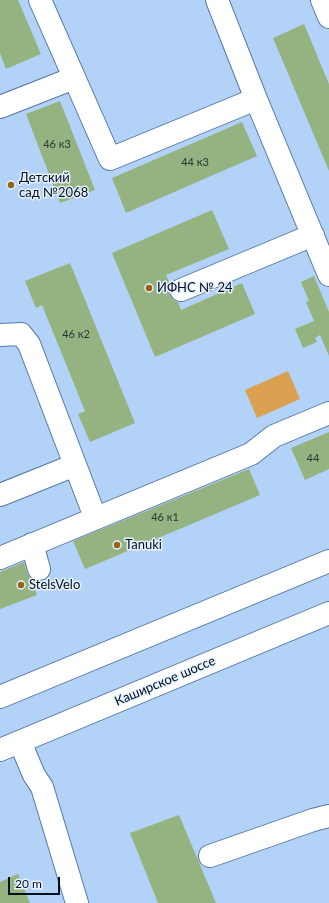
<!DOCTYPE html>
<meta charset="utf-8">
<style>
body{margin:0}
#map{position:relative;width:329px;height:903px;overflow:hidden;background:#b2d2f7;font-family:Lato,sans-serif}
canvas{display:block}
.scale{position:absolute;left:8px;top:877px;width:52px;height:18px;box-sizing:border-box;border:2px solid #030e1e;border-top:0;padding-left:5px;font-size:12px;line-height:14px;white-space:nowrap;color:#030e1e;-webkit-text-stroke:3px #e5f1ff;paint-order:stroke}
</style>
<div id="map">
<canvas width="329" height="903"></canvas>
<div class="scale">20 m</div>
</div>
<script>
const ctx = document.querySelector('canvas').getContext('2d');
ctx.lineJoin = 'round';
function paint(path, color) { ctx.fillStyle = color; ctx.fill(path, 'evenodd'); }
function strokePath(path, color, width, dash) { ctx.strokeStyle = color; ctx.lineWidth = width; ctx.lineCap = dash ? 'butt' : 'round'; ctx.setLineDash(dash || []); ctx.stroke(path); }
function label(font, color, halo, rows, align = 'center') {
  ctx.font = font + ' Lato,sans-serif'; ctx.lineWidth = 3; ctx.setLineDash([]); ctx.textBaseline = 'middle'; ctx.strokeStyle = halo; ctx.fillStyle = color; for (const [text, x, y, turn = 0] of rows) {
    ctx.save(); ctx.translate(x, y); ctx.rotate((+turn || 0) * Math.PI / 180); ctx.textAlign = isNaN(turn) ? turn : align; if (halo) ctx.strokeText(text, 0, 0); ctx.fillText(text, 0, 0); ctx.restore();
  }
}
const green = new Path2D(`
 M 288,371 L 300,399 L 257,418 L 245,390 Z`);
const building = new Path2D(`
 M 0,0 L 18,0 L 41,54 L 6,69 L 0,53 Z
 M 304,24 L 329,84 L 329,171 L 273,38 Z
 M 60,101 L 95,190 L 60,203 L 26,114 Z
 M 242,122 L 257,156 L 126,213 L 112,178 Z
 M 212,210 L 229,249 L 166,275 L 170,284 L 169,289 L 169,294 L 173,300 L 178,302 L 181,310 L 242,283 L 255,314 L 155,357 L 112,253 Z
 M 70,263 L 135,423 L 90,442 L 78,414 L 85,411 L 42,305 L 36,308 L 25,281 Z
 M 314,276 L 329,312 L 329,356 L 320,335 L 315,338 L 317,342 L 303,348 L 295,329 L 314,321 L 306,302 L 309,301 L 301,282 Z
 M 329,432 L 329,469 L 305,480 L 291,448 Z
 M 249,469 L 260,495 L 85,569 L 73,541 Z
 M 24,562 L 27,572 L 37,595 L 0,609 L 0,572 Z
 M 179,815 L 216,903 L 158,903 L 130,833 Z
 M 18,874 L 30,903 L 0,903 L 0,882 Z`);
const minor = new Path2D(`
 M 40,0 L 110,159 L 256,99 L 329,275
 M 217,0 L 256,99
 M 322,0 L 329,17
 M 0,107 L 74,78
 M 181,290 L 313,235
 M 0,335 L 21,334 L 29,344 L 95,517
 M 0,495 L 75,465
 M 32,544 L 39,569
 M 0,558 L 251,454 L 274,436 L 329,413
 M 20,742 L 34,775 L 42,787 L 77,903
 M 210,856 L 313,820 L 329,816`);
const major = new Path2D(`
 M 0,697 L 329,561
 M 0,750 L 329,613`);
const markers = [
 [11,185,4,"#946314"],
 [149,288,4,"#946314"],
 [117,545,4,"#946314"],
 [21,585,4,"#946314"]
];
const numberNames = [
 ["46 к3",57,144],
 ["44 к3",195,162],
 ["46 к2",76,334],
 ["44",313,458],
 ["46 к1",165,517]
];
const poiNames = [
 ["Детский",19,178],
 ["сад №2068",19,193],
 ["ИФНС № 24",157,288],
 ["Tanuki",125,545],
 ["StelsVelo",29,585]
];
const streetNames = [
 ["Каширское шоссе",165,681,-23]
];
paint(green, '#dba151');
paint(building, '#95b381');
strokePath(minor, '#567aa5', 24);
strokePath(major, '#567aa5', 24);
strokePath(minor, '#fff', 22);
strokePath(major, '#fff', 22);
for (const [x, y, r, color] of markers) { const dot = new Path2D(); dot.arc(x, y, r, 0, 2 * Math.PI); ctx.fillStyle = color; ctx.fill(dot); strokePath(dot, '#e5f1ff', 1.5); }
label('11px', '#283737', null, numberNames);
label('13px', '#030e1e', '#e5f1ff', poiNames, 'left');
label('13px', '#030e1e', '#e5f1ff', streetNames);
</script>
